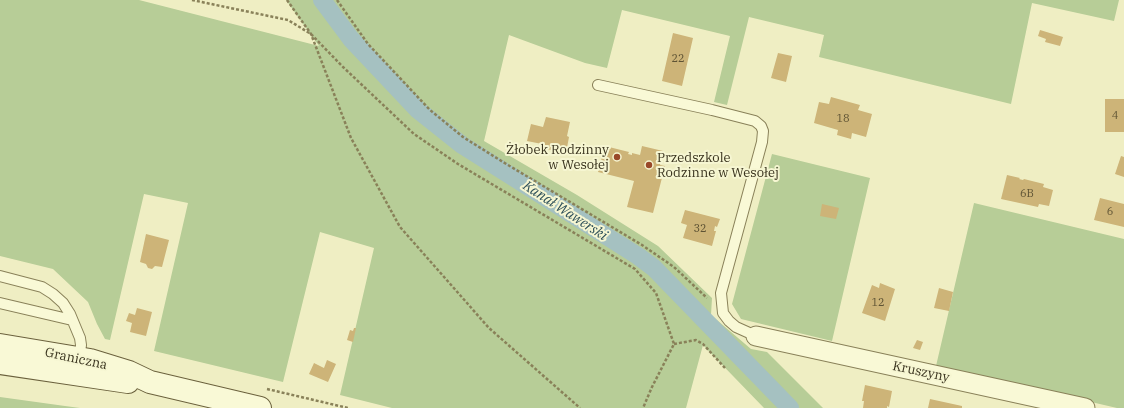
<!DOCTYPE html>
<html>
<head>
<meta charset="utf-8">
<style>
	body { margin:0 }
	canvas { display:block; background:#efeec3 }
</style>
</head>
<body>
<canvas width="1124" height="408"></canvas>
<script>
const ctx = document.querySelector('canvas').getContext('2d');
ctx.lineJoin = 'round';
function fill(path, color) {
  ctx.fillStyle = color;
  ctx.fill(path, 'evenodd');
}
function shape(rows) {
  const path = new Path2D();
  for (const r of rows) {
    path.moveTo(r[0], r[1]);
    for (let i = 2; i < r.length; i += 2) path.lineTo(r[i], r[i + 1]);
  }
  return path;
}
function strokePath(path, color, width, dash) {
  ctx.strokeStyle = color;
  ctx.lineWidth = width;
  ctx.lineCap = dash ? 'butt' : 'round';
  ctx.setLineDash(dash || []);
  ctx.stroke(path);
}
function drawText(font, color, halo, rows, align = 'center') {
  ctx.font = font + ' "IBM Plex Serif",serif';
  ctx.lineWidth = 4;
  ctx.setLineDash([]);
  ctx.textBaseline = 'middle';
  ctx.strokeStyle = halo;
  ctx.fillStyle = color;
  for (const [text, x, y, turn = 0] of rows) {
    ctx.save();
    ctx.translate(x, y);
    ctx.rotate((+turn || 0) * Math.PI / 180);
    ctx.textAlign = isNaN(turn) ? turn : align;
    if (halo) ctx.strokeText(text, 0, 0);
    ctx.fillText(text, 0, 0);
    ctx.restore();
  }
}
fill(shape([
	[0,0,139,0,319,46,286,0,1119,0,1114,21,1032,3,1011,104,819,57,824,35,749,17,727,105,714,102,730,36,622,10,607,68,585,63,509,35,484,141,577,195,658,246,712,298,711,315,751,349,767,352,823,408,764,408,703,345,686,408,392,408,340,395,374,248,320,232,283,382,154,351,188,203,144,194,110,340,105,339,97,324,88,302,53,269,0,256],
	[772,154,870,178,832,341,741,319,732,304],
	[974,203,1124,239,1124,408,1117,408,936,366],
	[0,397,65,406,80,408,0,408]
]), '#b7cd97');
strokePath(shape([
	[322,0,351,39,418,110,462,145,638,256,654,268,790,408]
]), '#a5c1c1', 18);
fill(shape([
	[1040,30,1063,37,1060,46,1045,42,1046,39,1038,36],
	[673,33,693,38,682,86,662,81],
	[778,53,792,56,786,82,771,78],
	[831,97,860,105,858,110,872,114,866,137,852,133,851,139,837,135,838,130,814,123,819,102,829,104],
	[1105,99,1124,99,1124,132,1105,132],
	[546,117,570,122,567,136,569,137,566,153,542,148,542,144,527,141,531,124,543,127],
	[605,146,629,152,628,154,632,155,632,153,640,155,642,146,663,151,660,165,665,166,653,213,627,207,634,181,598,172],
	[1121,156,1124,157,1124,177,1115,174],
	[1007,175,1020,178,1019,179,1023,180,1024,179,1044,184,1043,187,1053,190,1049,206,1039,204,1038,207,1001,199],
	[1100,198,1124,204,1124,227,1094,220],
	[822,204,839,208,836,219,820,216],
	[685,210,720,219,717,227,715,226,714,231,716,231,712,246,683,238,687,225,681,223],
	[146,234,169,240,162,267,155,266,152,269,148,268,146,264,140,262],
	[880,283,895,289,885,321,862,313,872,285,879,288],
	[939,288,953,292,949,311,934,308],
	[137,308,152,312,146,336,130,332,132,323,126,321,129,313,135,315],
	[354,328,356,328,353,342,347,340,350,330,353,331],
	[917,340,923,342,920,350,913,348],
	[327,360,336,364,328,382,309,374,314,363,324,368],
	[865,385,892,391,889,407,887,406,887,408,863,408,864,401,862,401],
	[930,399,962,406,962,408,928,408]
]), '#cdb478');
const lane = shape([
	[598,85,712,110,755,121,761,126,763,131,762,142,721,293,723,313,729,321,736,327,756,336],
	[0,276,42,287,53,294,63,303,70,314,80,338,81,345,79,361],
	[0,303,72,320]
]);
const street = shape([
	[756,336,1085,408]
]);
const secondary = shape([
	[0,345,90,360,129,372,150,382,260,408],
	[0,363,128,382]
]);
strokePath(lane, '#898159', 12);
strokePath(street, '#898159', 21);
strokePath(secondary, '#6b613d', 24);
strokePath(shape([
	[192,0,288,20,311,34,343,67,414,134,458,164,635,269,656,293,674,344,652,387,643,408],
	[287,0,311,34,351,138,400,227,489,328,580,408],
	[337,0,368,44,430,110,463,137,503,162,642,245,674,267,707,298],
	[674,344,696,340,703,344,725,368],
	[267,389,348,408]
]), '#898159', 2.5, [3, 2]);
strokePath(lane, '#f9f9d6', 10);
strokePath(street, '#f9f9d6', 19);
strokePath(secondary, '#f9f9d6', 22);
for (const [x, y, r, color] of [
	[617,157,4,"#994829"],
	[649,165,4,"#994829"]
]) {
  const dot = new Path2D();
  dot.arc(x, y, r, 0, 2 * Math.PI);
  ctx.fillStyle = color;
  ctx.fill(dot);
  strokePath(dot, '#f6f6d2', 1.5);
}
drawText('11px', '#5e5334', null, [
	["22",678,59],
	["4",1115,116],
	["18",843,119],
	["6B",1027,194],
	["6",1110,212],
	["32",700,229],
	["12",878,303]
]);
drawText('13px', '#39331e', '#f6f6d2', [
	["Żłobek Rodzinny",609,150],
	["w Wesołej",609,165],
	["Przedszkole",657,158,"left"],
	["Rodzinne w Wesołej",657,173,"left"]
], 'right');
drawText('13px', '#39331e', '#f6f6d2', [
	["Graniczna",76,359,12],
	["Kruszyny",921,372,12]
]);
drawText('italic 14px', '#2d4f59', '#f6f6d2', [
	["Kanał Wawerski",565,211,33]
]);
</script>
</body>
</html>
